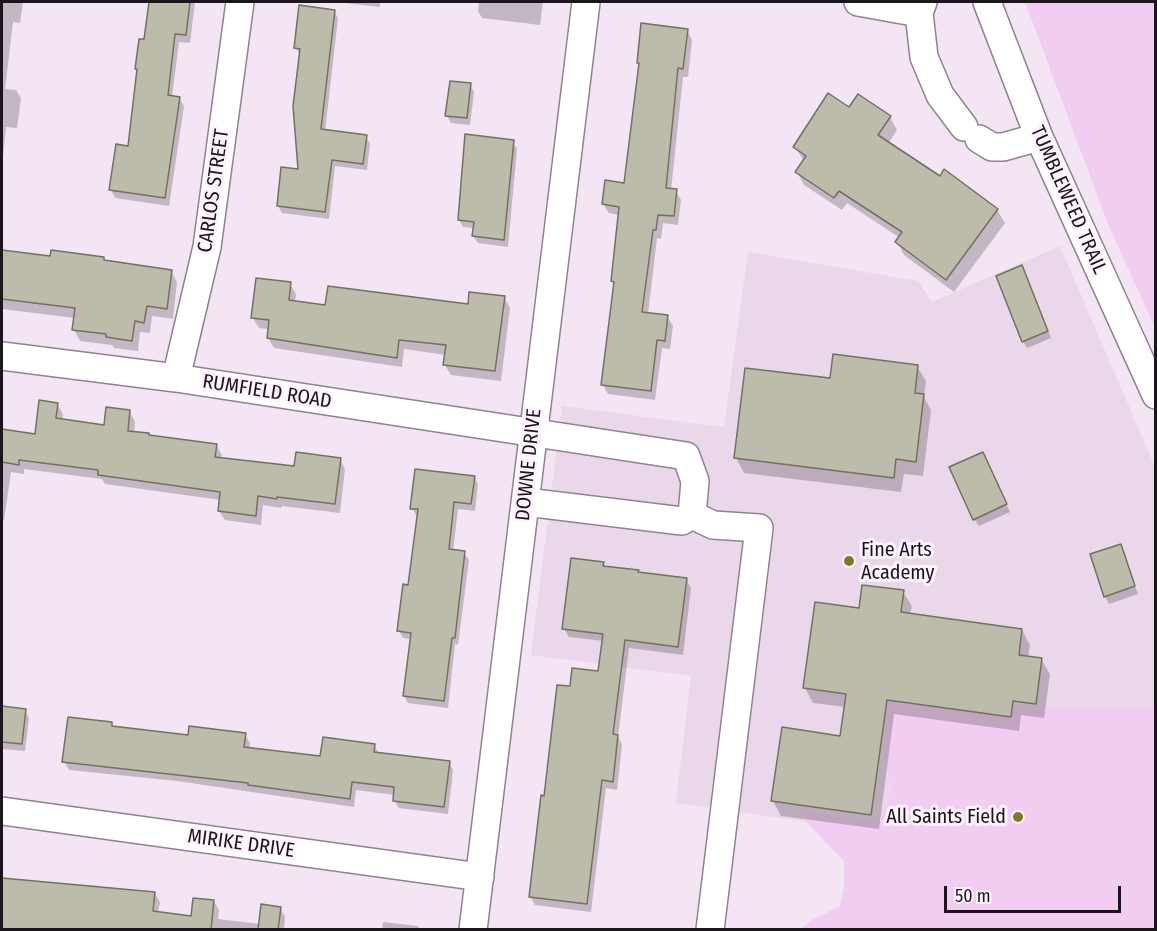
<!DOCTYPE html>
<html>
<head>
<meta charset="utf-8">
<style>
	body { margin:0 }
	#map { position:relative; width:1157px; height:931px; overflow:hidden; background:#f3e5f3; font-family:"Fira Sans Condensed",sans-serif }
	canvas { display:block }
	.frame { position:absolute; inset:0; border:3px solid #1b161b; pointer-events:none }
	.scale { position:absolute; left:944px; top:886px; width:177px; height:27px; box-sizing:border-box; border:3px solid #1b161b; border-top:0; padding-left:8px; font-size:18px; line-height:21px; white-space:nowrap; color:#1b161b; -webkit-text-stroke:4px #fff3ff; paint-order:stroke }
</style>
</head>
<body>
<div id="map">
<canvas width="1157" height="931"></canvas>
<div class="frame"></div>
<div class="scale">50 m</div>
</div>
<script>
const ctx = document.querySelector('canvas').getContext('2d');
ctx.lineJoin = 'round';
function fill(path, color) {
  ctx.fillStyle = color;
  ctx.fill(path, 'evenodd');
}
function shape(rows) {
  const path = new Path2D();
  for (const r of rows) {
    path.moveTo(r[0], r[1]);
    for (let i = 2; i < r.length; i += 2) path.lineTo(r[i], r[i + 1]);
  }
  return path;
}
function strokePath(path, color, width, dash) {
  ctx.strokeStyle = color;
  ctx.lineWidth = width;
  ctx.lineCap = dash ? 'butt' : 'round';
  ctx.setLineDash(dash || []);
  ctx.stroke(path);
}
function drawText(font, color, halo, rows, align = 'center') {
  ctx.font = font + ' "Fira Sans Condensed",sans-serif';
  ctx.lineWidth = 6;
  ctx.setLineDash([]);
  ctx.textBaseline = 'middle';
  ctx.strokeStyle = halo;
  ctx.fillStyle = color;
  for (const [text, x, y, turn = 0] of rows) {
    ctx.save();
    ctx.translate(x, y);
    ctx.rotate((+turn || 0) * Math.PI / 180);
    ctx.textAlign = isNaN(turn) ? turn : align;
    if (halo) ctx.strokeText(text, 0, 0);
    ctx.fillText(text, 0, 0);
    ctx.restore();
  }
}
fill(shape([
	[1060,246,1155,467,1155,726,898,835,676,803,691,676,531,655,562,406,724,427,748,252,918,281,932,302]
]), '#ebd7ea');
fill(shape([
	[1025,2,1155,2,1155,328,1108,224],
	[887,700,1011,717,1015,704,1036,706,1155,707,1155,929,799,930,814,919,840,906,844,886,844,861,806,822,804,811,878,822,886,807,891,790,885,758]
]), '#f1cef1');
fill(shape([
	[2,2,23,2,20,23,13,22,5,89,16,90,21,98,17,128,6,127,2,166],
	[150,2,195,2,190,43,179,42,172,97,179,98,184,106,169,206,115,198,111,190,129,148,139,72,137,68,145,41],
	[335,2,380,2,380,7],
	[479,2,543,2,540,25,482,18,478,11],
	[334,11,338,18,325,132,366,137,370,144,367,170,335,166,329,219,282,213,278,206,300,171,300,55,296,48],
	[687,30,692,40,688,77,683,77,671,190,676,191,681,200,678,225,663,223,661,239,657,238,648,314,667,316,673,326,670,349,662,348,655,400,608,394,603,385,615,286,612,281,620,215,609,213,603,204,626,184,640,66,638,63],
	[470,85,474,92,470,125,451,123,447,116],
	[850,110,890,117,897,130,888,144,940,178,997,210,1005,223,954,292,904,255,897,242,900,238,847,203,842,210,804,185,797,172,804,161,795,147],
	[513,142,517,149,508,247,478,243,473,236,474,228,463,227,459,220],
	[2,252,51,258,104,258,106,262,171,271,177,282,173,319,152,316,150,333,140,332,138,351,114,348,112,345,80,341,74,330,75,318,2,309],
	[1025,274,1051,338,1027,348,1023,341],
	[290,284,296,294,295,302,327,306,469,306,504,297,510,308,501,381,451,375,445,365,446,355,404,349,402,367,274,348,268,338,269,329,259,328,253,318],
	[917,366,926,381,924,397,931,410,923,476,904,474,901,492,744,473,736,458,832,380],
	[57,404,63,414,62,421,105,426,130,412,135,422,134,433,149,437,216,445,222,455,221,459,295,468,340,459,345,469,340,513,282,506,281,508,263,505,261,525,225,520,219,511,221,500,105,484,102,479,24,469,24,474,11,472,4,520,2,520,2,431,36,436],
	[987,461,1010,512,979,526,974,519],
	[474,477,478,484,475,511,458,509,453,551,464,553,469,560,458,645,455,644,448,708,408,703,404,696,411,639,403,638,399,631,410,587,418,516,416,515,412,508],
	[1120,546,1138,594,1109,604,1105,596],
	[603,564,605,567,686,579,691,588,683,655,629,648,618,737,622,745,617,790,606,788,591,912,535,905,530,896,545,797,571,688,600,673,604,641,569,637,564,629],
	[903,592,912,606,910,615,1022,630,1030,645,1028,658,1041,659,1050,674,1044,718,1021,715,1019,731,894,714,879,829,781,816,773,801,842,737,846,707,813,703,805,688,860,610],
	[2,708,25,710,29,718,25,751,2,749],
	[111,724,113,727,190,737,245,735,250,743,249,749,322,758,374,745,379,754,449,762,453,770,448,814,399,808,394,800,395,795,356,790,354,807,177,781,69,770,64,761],
	[2,879,155,894,160,902,158,913,192,917,214,902,219,910,218,919,260,924,280,908,285,917,284,930,2,930],
	[383,922,418,926,420,930,382,930]
]), '#0003');
const building = shape([
	[149,2,190,2,186,35,175,34,168,95,180,97,165,198,109,190,116,144,128,146,137,69,135,69,139,39,144,39,149,2],
	[299,5,335,10,321,129,367,135,363,164,332,160,325,212,277,206,281,167,298,169,293,106,300,49,294,48,299,5],
	[641,23,688,29,683,69,678,68,666,188,677,189,674,216,658,215,656,230,653,230,642,312,668,315,665,341,657,340,651,391,601,385,614,282,611,281,619,207,602,204,605,180,624,183,639,63,637,63,641,23],
	[450,81,471,83,467,118,445,116,450,81],
	[828,93,849,107,858,94,891,116,878,135,940,176,944,169,998,209,946,280,895,242,902,232,839,191,834,198,795,172,806,156,793,147,828,93],
	[465,134,514,140,504,240,472,236,474,222,458,220,465,134],
	[2,250,50,256,51,250,104,257,104,260,172,270,167,309,147,306,144,323,135,321,132,341,106,337,106,334,72,330,75,308,2,299,2,250],
	[1022,265,1048,331,1022,342,996,276,1022,265],
	[256,278,291,282,289,300,325,305,328,286,468,304,469,292,505,296,495,371,443,365,446,345,399,340,397,358,267,338,269,320,251,318,256,278],
	[833,354,918,365,915,393,924,394,916,462,896,459,894,478,734,458,745,368,830,378,833,354],
	[39,400,58,403,56,418,104,425,106,407,130,410,128,431,149,433,149,435,217,444,215,457,294,466,296,452,341,458,335,504,277,497,277,499,258,496,256,516,218,511,220,492,98,475,98,470,19,460,19,465,2,462,2,429,35,434,39,400],
	[983,452,1007,504,973,520,949,467,983,452],
	[415,469,475,476,471,504,454,502,449,549,465,551,455,638,452,638,444,701,403,696,411,633,397,631,403,584,408,585,418,509,410,509,415,469],
	[1121,544,1135,586,1104,597,1090,554,1121,544],
	[571,558,604,562,603,566,639,570,638,572,687,578,678,647,625,640,613,734,618,735,613,782,602,780,587,904,529,897,541,795,544,796,557,685,570,686,572,668,598,671,603,634,562,629,571,558],
	[862,585,904,590,901,612,1022,629,1019,655,1042,658,1036,704,1013,701,1011,717,887,700,871,815,771,801,782,727,840,736,846,694,803,688,815,602,859,608,862,585],
	[2,706,26,709,22,744,2,742,2,706],
	[68,717,112,722,112,726,188,735,189,726,246,733,244,747,320,756,323,737,375,744,374,752,450,761,444,807,393,801,394,787,352,782,350,799,248,785,248,783,62,762,68,717],
	[2,878,155,892,153,911,191,916,193,898,214,900,211,930,2,930,2,878],
	[261,904,281,907,278,930,258,930,261,904]
]);
fill(building, '#bdbba9');
strokePath(building, '#727060', 1.5);
const minor = shape([
	[858,2,919,13],
	[923,2,919,13,924,57,940,95,964,127],
	[987,2,1039,137,1156,395],
	[979,139,992,147,1003,147,1039,137],
	[2,356,176,378,686,456,695,481,692,515,682,521,526,502],
	[176,378,207,247,240,2],
	[692,515,713,525,759,528,710,930],
	[2,811,480,877],
	[473,930,586,2]
]);
strokePath(minor, '#908390', 30);
strokePath(minor, '#fff', 27);
for (const [x, y, r, color] of [
	[849,561,6,"#82781d"],
	[1018,817,6,"#82781d"]
]) {
  const dot = new Path2D();
  dot.arc(x, y, r, 0, 2 * Math.PI);
  ctx.fillStyle = color;
  ctx.fill(dot);
  strokePath(dot, '#fff3ff', 2);
}
drawText('20px', '#1b161b', '#fff3ff', [
	["CARLOS STREET",214,191,-82],
	["TUMBLEWEED TRAIL",1068,200,66],
	["RUMFIELD ROAD",267,392,9],
	["DOWNE DRIVE",529,465,-84],
	["MIRIKE DRIVE",241,844,8]
]);
drawText('20px', '#1b161b', '#fff3ff', [
	["Fine Arts",861,550],
	["Academy",861,573],
	["All Saints Field",1006,817,"right"]
], 'left');
</script>
</body>
</html>
